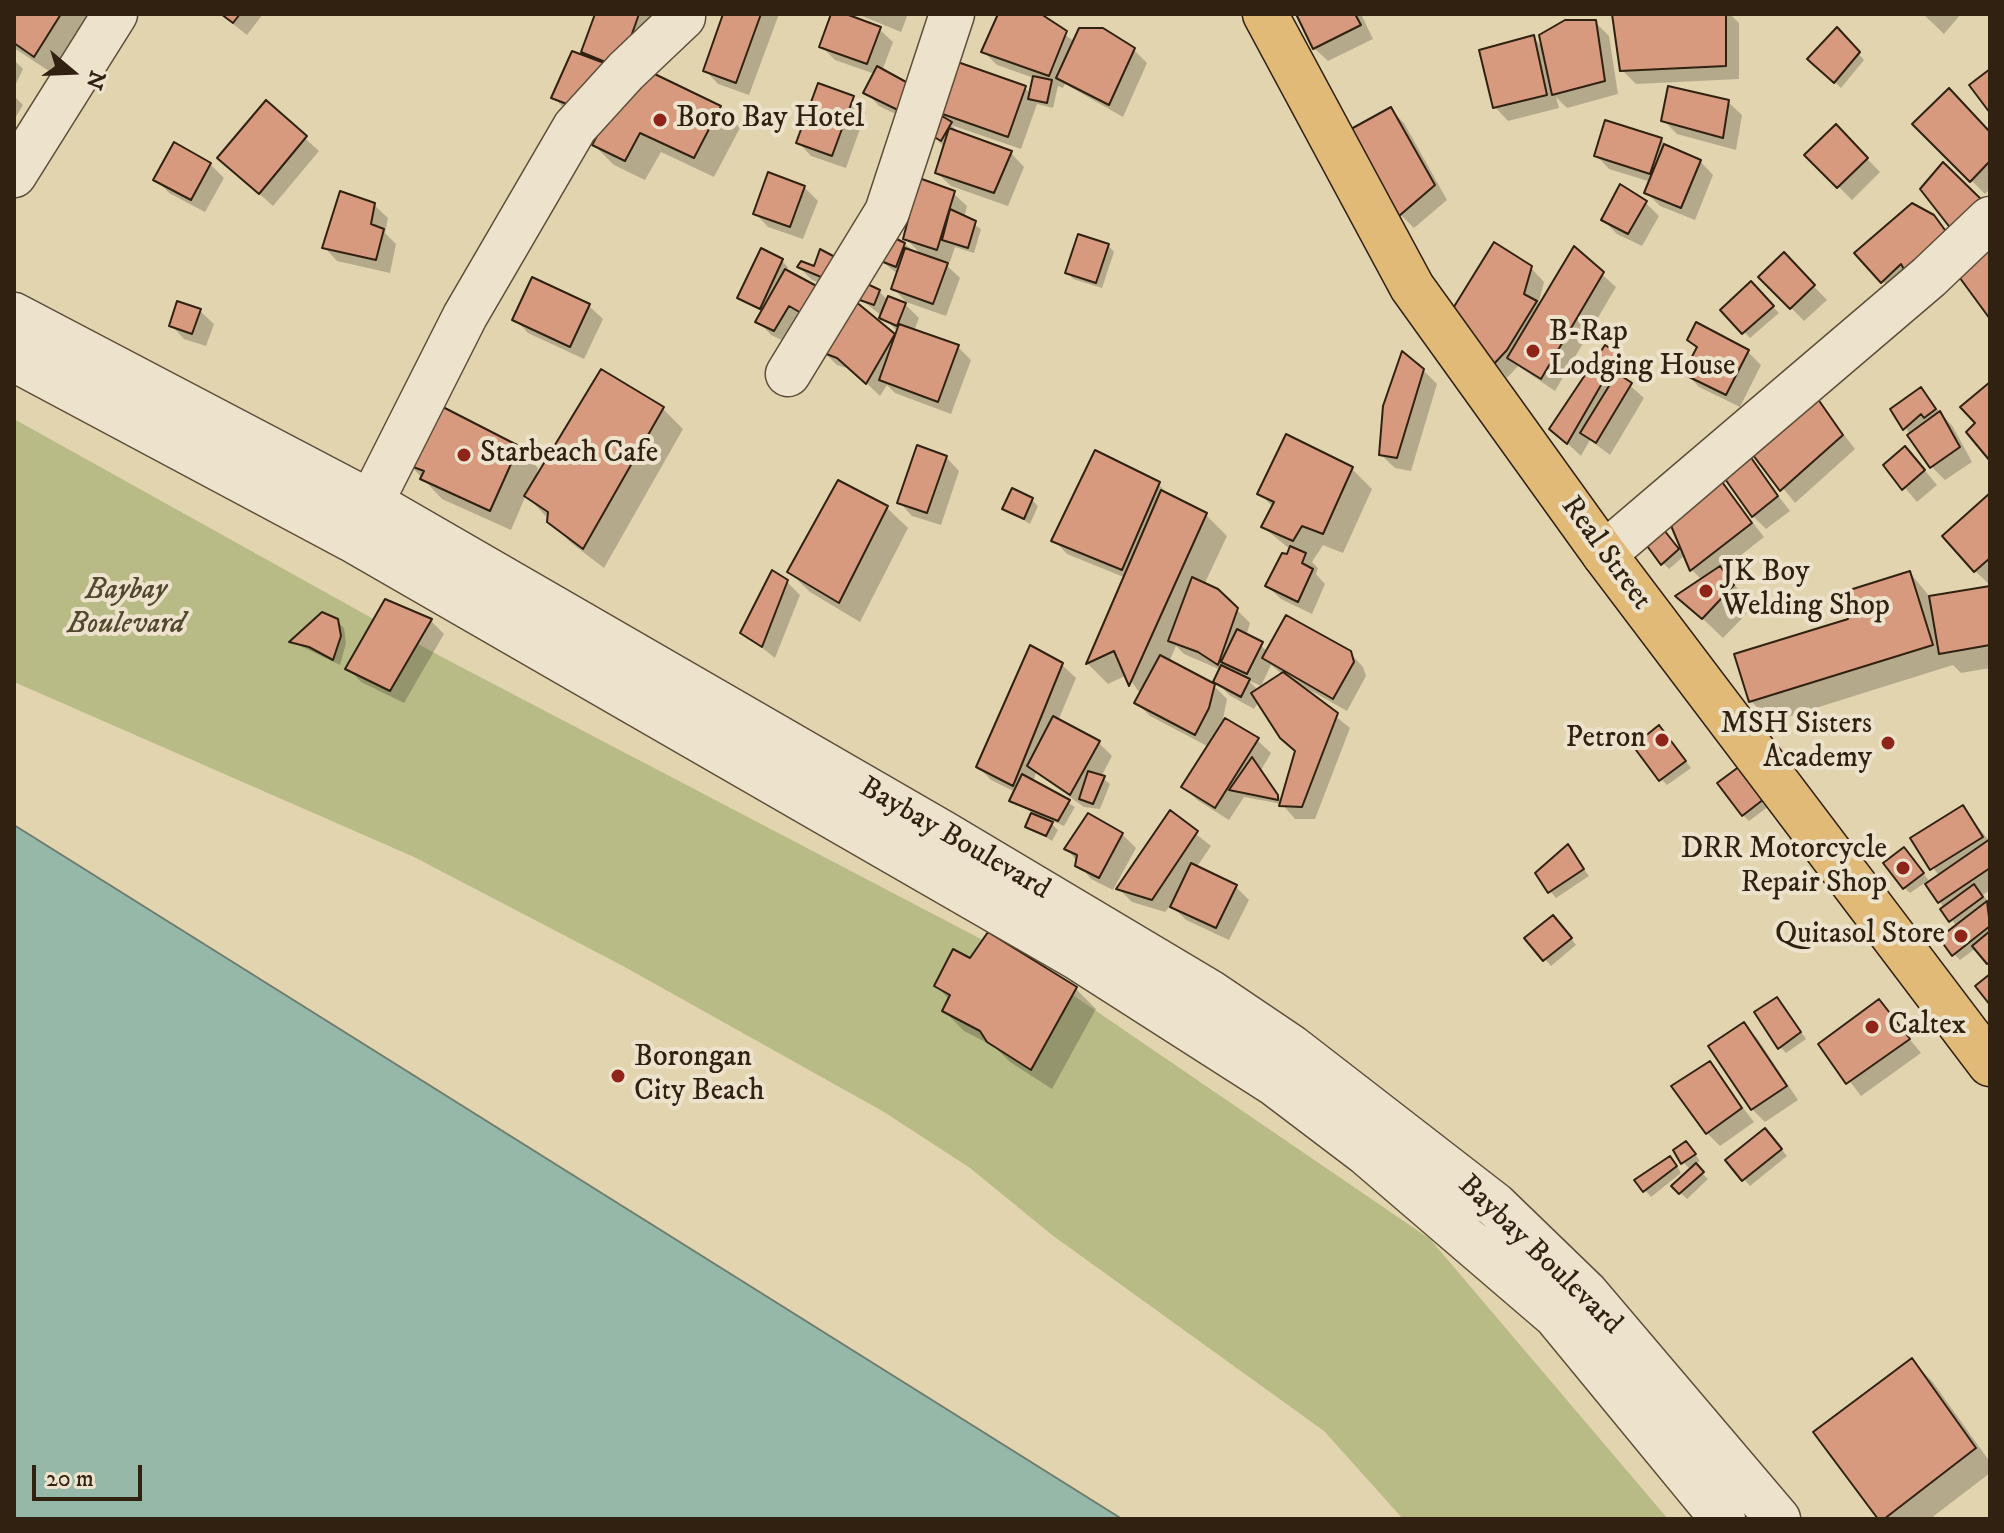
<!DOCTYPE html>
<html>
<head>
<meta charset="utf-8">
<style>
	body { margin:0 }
	#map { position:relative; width:2004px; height:1533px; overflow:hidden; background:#e3d4b0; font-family:"IM FELL DW Pica",serif }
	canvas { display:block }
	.frame { position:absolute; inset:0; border:16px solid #302111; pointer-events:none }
	.north { position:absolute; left:32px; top:32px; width:80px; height:80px; -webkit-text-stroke:6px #ede3cc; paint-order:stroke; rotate:109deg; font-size:22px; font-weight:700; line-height:32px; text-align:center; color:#302111 }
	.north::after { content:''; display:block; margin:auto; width:28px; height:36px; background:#302111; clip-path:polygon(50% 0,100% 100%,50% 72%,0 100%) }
	.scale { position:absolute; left:32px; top:1465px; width:110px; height:36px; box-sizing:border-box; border:4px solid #302111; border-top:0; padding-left:10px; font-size:24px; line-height:28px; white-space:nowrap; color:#302111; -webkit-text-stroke:6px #ede3cc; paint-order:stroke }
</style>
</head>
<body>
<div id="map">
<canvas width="2004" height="1533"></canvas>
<div class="frame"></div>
<div class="north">N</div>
<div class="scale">20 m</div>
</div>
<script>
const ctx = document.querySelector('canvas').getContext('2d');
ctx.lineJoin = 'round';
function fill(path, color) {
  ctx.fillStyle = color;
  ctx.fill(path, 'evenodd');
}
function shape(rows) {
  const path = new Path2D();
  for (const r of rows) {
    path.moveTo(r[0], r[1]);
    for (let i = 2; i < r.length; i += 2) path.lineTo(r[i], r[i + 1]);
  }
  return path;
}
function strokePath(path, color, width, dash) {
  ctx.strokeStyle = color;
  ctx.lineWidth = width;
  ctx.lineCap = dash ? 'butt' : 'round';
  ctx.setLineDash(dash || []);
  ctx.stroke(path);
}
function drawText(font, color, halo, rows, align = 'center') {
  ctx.font = font + ' "IM FELL DW Pica",serif';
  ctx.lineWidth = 8;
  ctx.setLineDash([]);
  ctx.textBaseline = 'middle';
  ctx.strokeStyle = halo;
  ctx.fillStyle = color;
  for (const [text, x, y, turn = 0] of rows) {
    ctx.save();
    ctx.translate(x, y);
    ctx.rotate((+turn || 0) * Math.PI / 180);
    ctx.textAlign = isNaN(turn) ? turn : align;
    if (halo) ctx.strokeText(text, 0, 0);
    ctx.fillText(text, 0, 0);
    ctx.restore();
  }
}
fill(shape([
	[14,419,440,656,1023,961,1430,1239,1668,1519,1403,1519,1324,1431,1052,1235,970,1168,884,1112,623,966,414,857,14,682]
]), '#b9bb87');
const water = shape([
	[14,825,1122,1519,14,1519,14,825]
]);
fill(water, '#95b8a9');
strokePath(water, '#6d7c6c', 2);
fill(shape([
	[14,14,94,14,55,75,14,48],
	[220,14,263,14,247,35],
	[597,14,657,14,637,68,720,108,740,128,714,177,661,152,645,180,614,165,594,145,631,79,567,111,554,98,594,62,584,51],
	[726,14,779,14,749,95,718,84,705,70],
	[834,14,879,29,893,42,882,71,920,126,879,106,866,92,875,74,835,60,821,46],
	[857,14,908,14,901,32],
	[1000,14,1037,14,1075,42,1134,50,1147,63,1123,117,1065,84,1063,88,1058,86,1053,108,1037,104,1021,149,951,125,961,134,1011,153,1024,167,1008,206,951,186,937,173,945,148,932,134,944,118,937,111,1024,87,1031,94,1034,78,997,65,984,52],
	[1298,14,1361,14,1373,39,1328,61,1314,48],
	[1643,14,1730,14,1739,23,1739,79,1636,84,1622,70],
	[1923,14,1961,14,1944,34],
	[1595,22,1609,36,1618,94,1567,108,1556,97,1559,108,1508,121,1495,107,1533,37,1543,48],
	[1837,30,1864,60,1841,88,1809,59],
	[14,60,23,69,14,88],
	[14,96,23,105,14,120],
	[853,98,866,112,846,168,811,156,798,142],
	[1728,102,1742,115,1736,150,1677,134,1663,120],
	[266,103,319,151,273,206,219,158],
	[1391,110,1404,123,1447,200,1414,228,1400,214],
	[1915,124,1990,134,1990,189,1985,194],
	[1836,127,1880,172,1852,200,1807,155],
	[1661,140,1670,148,1700,161,1713,175,1695,220,1660,206,1646,192,1651,182,1609,169,1596,155],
	[210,164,224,178,205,212,169,193,156,179],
	[804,187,818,201,803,239,768,227,755,213],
	[953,193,967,206,964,218,981,229,974,253,955,247,950,262,941,260,960,278,946,316,906,302,893,288,898,274,876,257,904,244,924,257,905,238],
	[1646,203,1659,216,1642,246,1617,234,1603,220],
	[374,205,388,218,385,233,396,244,390,273,337,261,324,247],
	[1933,216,1947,231,1896,295,1883,281],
	[1108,245,1114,252,1102,288,1073,279,1067,272],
	[1574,249,1616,287,1555,391,1518,366,1507,378,1455,310,1531,268,1544,282,1537,309],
	[782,261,788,267,786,271,821,291,788,343,771,335,758,321,763,312,739,298],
	[802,263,852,296,812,280,799,267],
	[1797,269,1827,300,1804,321,1761,277],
	[1751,284,1779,313,1750,338,1723,310],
	[879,291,888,301,905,304,919,318,914,331,958,347,971,360,951,414,895,393,887,385,880,396,853,370,837,365,824,352,856,304,900,340,898,332,882,316,859,298],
	[179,303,200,311,214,324,206,346,184,339,171,325],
	[589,306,603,319,584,359,528,333,515,319],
	[1748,352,1761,365,1740,407,1699,387,1686,373],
	[1618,356,1631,369,1625,381,1644,398,1610,455,1590,440,1581,456,1552,429],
	[1423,370,1437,384,1411,471,1395,468,1381,455],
	[1921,390,1953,427,1972,462,1945,480,1932,467,1893,409],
	[1813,395,1855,449,1795,503,1750,447],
	[663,409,683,429,604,568,570,542,526,495,511,530,442,499,410,465,518,447,538,468,535,482],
	[1744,452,1790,511,1766,529,1750,513],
	[946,457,959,471,941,525,912,516,899,502],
	[1918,462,1937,485,1917,502,1886,465],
	[1352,469,1372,489,1343,553,1323,545,1312,562,1318,568,1316,574,1325,584,1312,614,1281,599,1267,586,1291,550,1263,527,1273,507,1260,494],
	[1717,477,1764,537,1722,570,1753,607,1723,638,1679,596,1702,580,1692,570,1670,516],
	[839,483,887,508,908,528,860,622,810,592,789,572],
	[1158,484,1173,499,1206,515,1227,536,1204,585,1217,590,1250,623,1246,636,1268,651,1349,652,1363,667,1366,676,1347,711,1299,684,1298,686,1350,728,1315,819,1295,819,1282,804,1244,797,1229,820,1197,800,1184,787,1209,747,1150,716,1137,703,1141,695,1127,675,1108,684,1088,664,1126,578,1067,554,1054,540],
	[1176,646,1184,654,1221,670,1216,681,1229,695,1254,709,1259,701,1297,752,1282,801,1261,770,1271,753,1257,740,1223,719,1227,699,1214,686,1169,662],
	[1271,665,1283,675,1258,690,1248,680,1261,686],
	[1990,496,1990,583,1989,584,1975,571],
	[1032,500,1038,506,1030,524,1005,509],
	[1666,534,1684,556,1669,569,1663,563],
	[1910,573,1931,598,1990,588,1990,668,1961,673,1953,665,1771,722,1751,701],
	[787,582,800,595,775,658,742,632],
	[337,621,344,628,346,643,340,665,292,642],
	[431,621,444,634,404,703,361,682,348,668],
	[1062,665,1076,678,1058,721,1099,743,1112,756,1101,777,1110,784,1100,809,1084,807,1036,773,1033,782,1075,807,1064,826,1046,818,1058,830,1052,841,1028,827,1033,813,1011,800,1015,792,991,780,978,767],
	[1665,734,1691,768,1667,785,1661,779],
	[1739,769,1769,806,1749,821,1743,815],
	[1963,808,1990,842,1990,890,1983,895,1990,903,1990,964,1976,948,1960,960,1954,954,1957,927,1926,882,1910,893,1904,887,1910,856,1930,882,1939,876,1913,839],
	[1170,813,1211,846,1196,868,1235,886,1249,900,1229,940,1186,920,1171,905,1165,912,1132,902,1119,889],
	[1122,834,1136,848,1113,890,1091,879,1067,849],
	[1568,847,1589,876,1556,898,1550,891],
	[1559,923,1576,945,1551,966,1527,938],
	[970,960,1076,989,1096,1009,1052,1089,1010,1062,995,1047,964,1031,944,1011,950,1000,936,986],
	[1879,1002,1921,1053,1861,1096,1821,1044],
	[1783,1005,1806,1039,1786,1053,1780,1047],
	[1743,1025,1757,1038,1798,1100,1765,1122,1752,1109],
	[1709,1064,1754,1122,1720,1146,1707,1133],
	[1771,1136,1787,1156,1750,1186,1728,1160],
	[1692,1150,1700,1161,1694,1165,1708,1179,1687,1199,1674,1186,1691,1170,1683,1162],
	[1676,1164,1681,1173,1651,1197,1637,1181],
	[1912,1361,1932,1381,1990,1462,1990,1473,1930,1519,1880,1519]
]), '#0003');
const building = shape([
	[14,14,61,14,34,57,14,43,14,14],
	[221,14,240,14,233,23,221,14],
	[595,14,639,14,620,68,581,52,595,14],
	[723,14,761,14,736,83,703,71,723,14],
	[831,14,846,14,881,27,867,64,819,47,831,14],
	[998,14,1041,14,1067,31,1049,76,981,52,998,14],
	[1296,14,1355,14,1361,25,1313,49,1296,14],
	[1612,14,1726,14,1726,66,1620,71,1612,14],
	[1565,20,1596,20,1605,81,1552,95,1539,35,1565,20],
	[1837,27,1860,52,1834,83,1807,59,1837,27],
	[1079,28,1103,28,1135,48,1109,105,1056,78,1079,28],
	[1534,35,1547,95,1493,108,1479,50,1534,35],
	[572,51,615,67,572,106,551,98,572,51],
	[952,60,1026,86,1008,137,934,111,952,60],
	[636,65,721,106,694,158,640,133,625,161,592,145,636,65],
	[877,66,917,88,906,114,863,93,877,66],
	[1990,69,1990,113,1969,85,1990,69],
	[1033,76,1052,80,1047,103,1028,99,1033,76],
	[818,83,854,96,832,156,796,143,818,83],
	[1668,86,1729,100,1723,138,1661,121,1668,86],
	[1949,88,1990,132,1990,161,1970,182,1912,124,1949,88],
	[266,100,307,136,259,194,217,158,266,100],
	[1391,107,1435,185,1399,216,1351,129,1391,107],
	[942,116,952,122,941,141,929,134,942,116],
	[1605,120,1662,138,1650,174,1594,156,1605,120],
	[1836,124,1868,158,1837,188,1804,155,1836,124],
	[949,128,1012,151,994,193,935,173,949,128],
	[174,142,211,163,191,200,153,180,174,142],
	[1664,144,1701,160,1681,208,1644,193,1664,144],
	[1943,162,1987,205,1955,234,1920,189,1943,162],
	[768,172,805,186,790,227,753,214,768,172],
	[919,178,955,191,937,250,903,239,919,178],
	[1620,184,1647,201,1628,234,1601,220,1620,184],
	[340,191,375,203,371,224,384,229,376,260,322,248,340,191],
	[1912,203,1934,215,1953,241,1909,278,1901,264,1881,283,1854,253,1912,203],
	[950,209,976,221,968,248,942,240,950,209],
	[882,232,905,243,896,267,873,258,882,232],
	[1078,234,1109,244,1096,283,1065,273,1078,234],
	[1494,242,1532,266,1524,294,1537,301,1507,350,1492,366,1452,310,1494,242],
	[1990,242,1990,319,1957,274,1990,242],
	[1574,246,1604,272,1541,379,1507,358,1574,246],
	[761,248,783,259,760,309,737,298,761,248],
	[905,248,948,263,933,304,891,289,905,248],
	[820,249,848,264,838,284,797,267,801,261,814,266,820,249],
	[1784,252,1815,285,1790,309,1758,277,1784,252],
	[785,269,822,289,808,317,789,306,774,331,755,322,785,269],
	[532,277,590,304,570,347,512,320,532,277],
	[1751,281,1774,306,1742,334,1720,310,1751,281],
	[863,282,880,290,874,305,857,299,863,282],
	[888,296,906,303,897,326,879,318,888,296],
	[177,301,201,309,192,334,169,326,177,301],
	[855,301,895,334,866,384,837,358,821,352,855,301],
	[1696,322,1749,350,1726,395,1683,374,1697,347,1687,340,1696,322],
	[899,324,959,345,938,402,879,380,899,324],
	[1605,345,1619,354,1567,444,1549,429,1605,345],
	[1402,351,1424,369,1397,458,1379,455,1383,406,1402,351],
	[601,369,664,407,583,549,547,522,548,512,524,496,601,369],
	[1617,373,1632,383,1596,443,1580,433,1617,373],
	[1990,382,1990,461,1966,432,1975,423,1960,407,1990,382],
	[1921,387,1936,409,1924,418,1921,414,1903,430,1890,409,1921,387],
	[1813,392,1843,435,1780,491,1747,447,1813,392],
	[439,405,519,446,490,511,420,479,424,471,408,465,439,405],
	[1940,411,1960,447,1930,468,1907,435,1940,411],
	[1286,434,1353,467,1323,534,1302,526,1293,541,1261,527,1274,502,1257,494,1286,434],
	[917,445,947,456,927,513,897,503,917,445],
	[1905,446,1925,470,1902,490,1883,465,1905,446],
	[1745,449,1778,496,1752,517,1718,469,1745,449],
	[1095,450,1160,482,1122,570,1051,541,1095,450],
	[1717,475,1752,523,1690,571,1667,516,1717,475],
	[838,480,888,506,839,603,787,572,838,480],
	[1012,488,1033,498,1024,519,1002,509,1012,488],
	[1161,490,1207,513,1129,686,1114,651,1086,664,1161,490],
	[1990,493,1990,558,1974,572,1942,536,1990,493],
	[1660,525,1679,549,1661,565,1642,539,1660,525],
	[1290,546,1306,553,1302,563,1313,569,1298,602,1265,586,1282,553,1287,554,1290,546],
	[1720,566,1734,585,1702,619,1675,596,1720,566],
	[772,570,788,580,762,647,740,633,772,570],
	[1910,571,1933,645,1749,702,1734,654,1848,619,1840,593,1910,571],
	[1192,577,1218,589,1238,608,1218,665,1198,652,1168,641,1192,577],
	[1990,586,1990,645,1939,654,1929,596,1990,586],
	[385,599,432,619,390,691,345,669,385,599],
	[322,612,338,619,341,636,333,660,309,647,289,642,322,612],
	[1286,615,1351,651,1354,662,1333,699,1262,658,1286,615],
	[1237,629,1263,642,1247,674,1221,662,1237,629],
	[1030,645,1063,663,1013,786,976,767,1030,645],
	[1160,655,1215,684,1209,708,1195,735,1134,703,1160,655],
	[1221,665,1250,679,1241,697,1213,682,1221,665],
	[1283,672,1338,713,1302,807,1279,806,1295,751,1280,738,1251,693,1283,672],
	[1053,716,1100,741,1070,795,1027,766,1053,716],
	[1225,718,1259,738,1215,808,1181,787,1225,718],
	[1659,725,1686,761,1659,781,1633,746,1659,725],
	[1252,757,1278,795,1278,800,1229,790,1252,757],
	[1740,766,1764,799,1742,816,1717,783,1740,766],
	[1088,771,1105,776,1093,804,1079,799,1088,771],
	[1022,774,1070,800,1058,821,1009,801,1022,774],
	[1963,805,1983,837,1930,870,1910,838,1963,805],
	[1170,810,1198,831,1152,900,1116,889,1170,810],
	[1031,813,1053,822,1046,836,1025,827,1031,813],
	[1088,813,1123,833,1099,878,1075,866,1077,855,1064,849,1088,813],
	[1990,839,1990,868,1938,903,1925,884,1990,839],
	[1568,844,1584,869,1548,893,1535,873,1568,844],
	[1904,847,1924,873,1903,889,1883,863,1904,847],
	[1191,863,1237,885,1216,928,1170,907,1191,863],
	[1974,884,1983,897,1949,922,1940,909,1974,884],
	[1987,901,1990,926,1952,956,1939,938,1987,901],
	[1553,915,1572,938,1543,961,1524,938,1553,915],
	[1990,931,1990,962,1987,964,1972,946,1990,931],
	[988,932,1077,987,1031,1070,987,1042,980,1031,942,1011,950,995,934,986,953,949,970,958,988,932],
	[1990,974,1990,1005,1975,986,1990,974],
	[1777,997,1801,1032,1778,1049,1754,1012,1777,997],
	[1879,999,1910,1039,1846,1084,1818,1044,1879,999],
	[1744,1022,1787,1086,1751,1110,1708,1046,1744,1022],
	[1710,1061,1742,1108,1706,1134,1671,1086,1710,1061],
	[1765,1128,1782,1149,1742,1181,1725,1160,1765,1128],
	[1686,1141,1696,1154,1681,1164,1673,1150,1686,1141],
	[1670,1156,1677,1166,1643,1192,1634,1180,1670,1156],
	[1696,1163,1704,1172,1679,1194,1671,1186,1696,1163],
	[1912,1358,1976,1448,1884,1519,1878,1519,1813,1432,1912,1358]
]);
fill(building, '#d89a7e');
strokePath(building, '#302111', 2);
const minor = shape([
	[14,175,115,14],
	[14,315,372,503,943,833,1211,993,1291,1047,1495,1205,1586,1293,1778,1519],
	[14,359,351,539,1078,958,1275,1084,1366,1153,1556,1316,1723,1519],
	[788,374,887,212,952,14],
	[357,530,465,316,575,127,626,71,683,17],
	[1604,554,1929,277,1990,219]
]);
const major = shape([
	[1265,14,1412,287,1604,554,1990,1064]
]);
strokePath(minor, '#5d4e39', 47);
strokePath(major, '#302111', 47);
strokePath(minor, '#ede3cc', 44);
strokePath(major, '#e2ba78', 44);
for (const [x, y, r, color] of [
	[660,120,8,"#8f2418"],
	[1533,351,8,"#8f2418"],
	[464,455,8,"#8f2418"],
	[1706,591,8,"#8f2418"],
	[1662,740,8,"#8f2418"],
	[1888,743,8,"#8f2418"],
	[1903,868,8,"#8f2418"],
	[1961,936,8,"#8f2418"],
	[1872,1027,8,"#8f2418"],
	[618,1076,8,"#8f2418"]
]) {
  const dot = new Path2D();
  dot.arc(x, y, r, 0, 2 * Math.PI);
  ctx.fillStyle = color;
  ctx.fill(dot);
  strokePath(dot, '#ede3cc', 3);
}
drawText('30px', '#302111', '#ede3cc', [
	["Boro Bay Hotel",676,120],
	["B-Rap",1549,334],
	["Lodging House",1549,368],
	["Starbeach Cafe",480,455],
	["JK Boy",1722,574],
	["Welding Shop",1722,608],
	["MSH Sisters",1872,726,"right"],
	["Academy",1872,760,"right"],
	["Petron",1646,740,"right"],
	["DRR Motorcycle",1887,851,"right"],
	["Repair Shop",1887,885,"right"],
	["Quitasol Store",1945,936,"right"],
	["Caltex",1888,1027],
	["Borongan",634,1059],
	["City Beach",634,1093]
], 'left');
drawText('30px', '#302111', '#ede3cc', [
	["Real Street",1605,554,54],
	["Baybay Boulevard",954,840,30],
	["Baybay Boulevard",1539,1256,44]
]);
drawText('italic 30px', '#52482e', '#ede3cc', [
	["Baybay",126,592],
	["Boulevard",126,626]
]);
</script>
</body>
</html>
